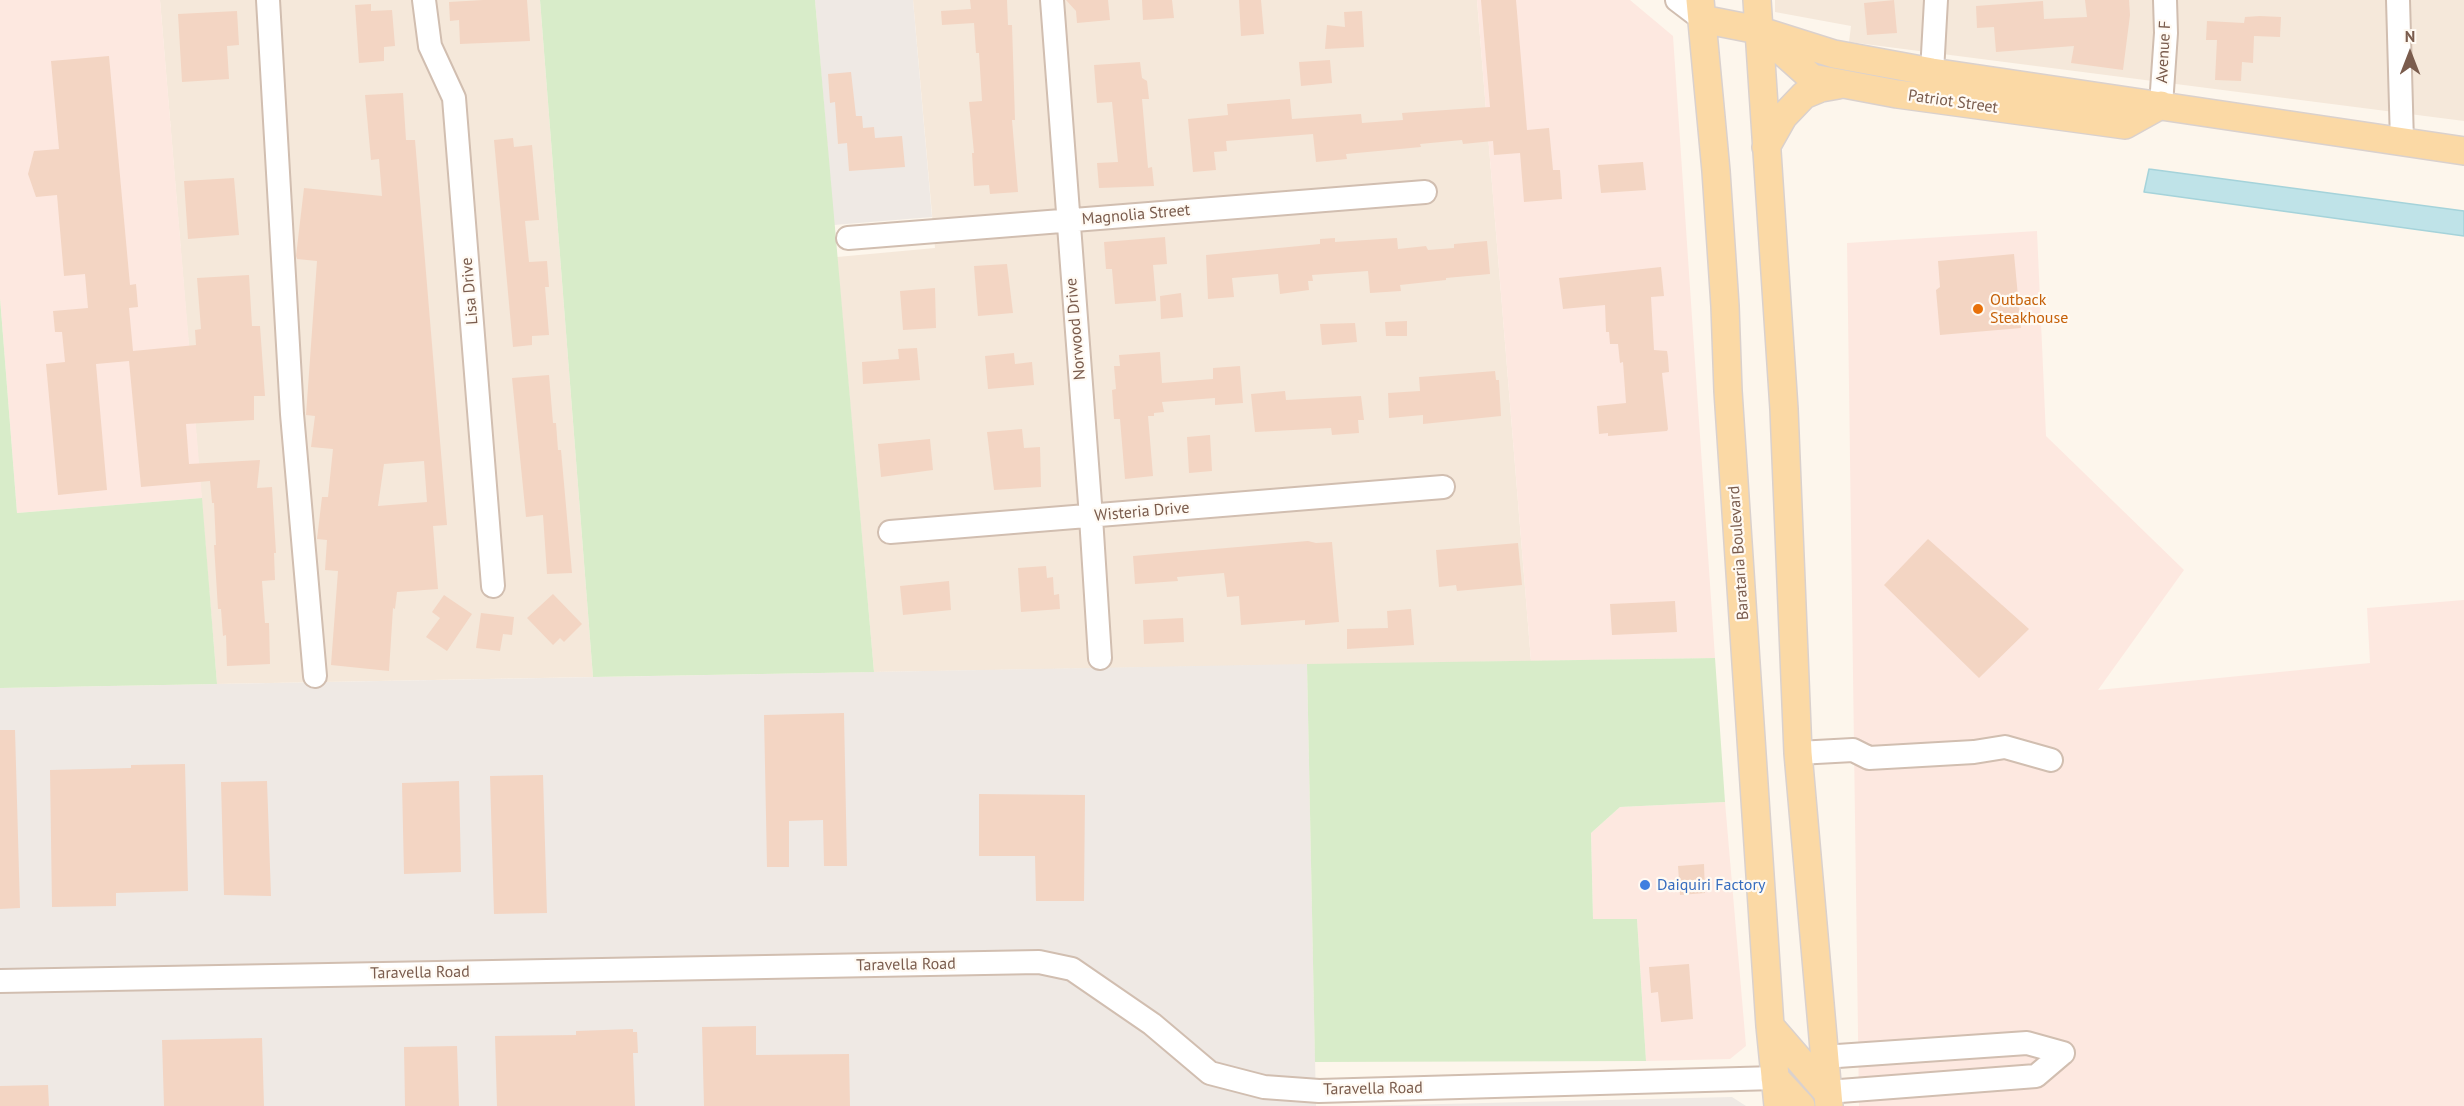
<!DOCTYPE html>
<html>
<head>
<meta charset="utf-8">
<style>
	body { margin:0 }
	#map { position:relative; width:2464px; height:1106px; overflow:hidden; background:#fdf6ec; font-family:"PT Sans",sans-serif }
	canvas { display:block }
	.north { position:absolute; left:2380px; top:24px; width:60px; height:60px; -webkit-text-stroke:4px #fffaf3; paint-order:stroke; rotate:0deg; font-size:16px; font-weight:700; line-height:24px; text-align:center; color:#7a5c4d }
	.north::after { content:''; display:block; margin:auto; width:21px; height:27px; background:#7a5c4d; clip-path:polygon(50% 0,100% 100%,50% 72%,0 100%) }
</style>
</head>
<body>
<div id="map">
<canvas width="2464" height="1106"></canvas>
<div class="north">N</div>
</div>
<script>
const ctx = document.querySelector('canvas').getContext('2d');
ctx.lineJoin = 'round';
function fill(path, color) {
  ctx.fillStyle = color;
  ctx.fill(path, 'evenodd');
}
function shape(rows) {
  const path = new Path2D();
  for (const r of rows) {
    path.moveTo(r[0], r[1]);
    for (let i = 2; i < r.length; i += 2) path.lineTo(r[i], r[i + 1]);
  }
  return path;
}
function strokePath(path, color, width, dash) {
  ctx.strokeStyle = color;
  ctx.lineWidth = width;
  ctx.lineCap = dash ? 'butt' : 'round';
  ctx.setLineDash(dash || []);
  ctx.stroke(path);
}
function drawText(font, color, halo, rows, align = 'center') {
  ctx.font = font + ' "PT Sans",sans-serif';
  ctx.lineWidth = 4.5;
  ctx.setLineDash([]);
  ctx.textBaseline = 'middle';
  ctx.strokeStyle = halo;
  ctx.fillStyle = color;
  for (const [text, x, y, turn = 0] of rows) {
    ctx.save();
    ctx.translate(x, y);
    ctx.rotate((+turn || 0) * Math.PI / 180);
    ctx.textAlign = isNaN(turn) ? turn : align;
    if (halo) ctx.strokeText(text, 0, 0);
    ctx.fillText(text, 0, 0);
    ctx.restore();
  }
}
fill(shape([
	[160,0,540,0,593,677,217,684],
	[913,0,1477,0,1531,661,874,672,837,257,935,248],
	[1775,0,2464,0,2464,121,1849,42,1851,26,1775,12]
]), '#f5e8da');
fill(shape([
	[0,0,160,0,202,498,17,513,0,298],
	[1477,0,1630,0,1673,36,1715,658,1531,661],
	[2037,231,2046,436,2184,570,2098,690,2370,663,2367,608,2464,600,2464,1106,1859,1106,1847,243],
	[1725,802,1746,1046,1730,1059,1646,1061,1637,919,1593,919,1591,833,1620,807]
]), '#fde8e0');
fill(shape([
	[815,0,913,0,932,217,834,225],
	[1307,664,1316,1106,0,1106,0,688],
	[1732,1097,1746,1106,1360,1106]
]), '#efe9e4');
fill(shape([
	[540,0,815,0,874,672,593,677],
	[0,298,17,513,202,498,217,684,0,688],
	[1715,658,1725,802,1620,807,1591,833,1593,919,1637,919,1646,1061,1315,1062,1307,664]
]), '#d8ecc9');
const water = shape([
	[2149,169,2464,211,2464,236,2144,192,2149,169]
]);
fill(water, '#bfe3e8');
strokePath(water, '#a5d3da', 1.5);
fill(shape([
	[483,0,527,0,530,41,460,44,459,20,450,21,449,2],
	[970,0,1007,0,1008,25,1012,25,1015,120,1012,120,1018,192,990,194,989,185,974,186,972,153,974,153,969,102,982,101,979,53,976,53,974,23,942,25,941,11,971,9],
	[1066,0,1108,0,1110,20,1077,23,1076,11],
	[1142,0,1172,0,1174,18,1143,20],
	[1239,0,1261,0,1264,34,1241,36],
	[1481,0,1516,0,1527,130,1549,128,1553,170,1560,170,1562,199,1524,202,1520,153,1494,155,1493,141,1463,144,1462,140,1420,144,1421,147,1346,154,1347,159,1316,162,1313,134,1226,141,1227,151,1214,152,1216,170,1193,172,1188,119,1228,115,1227,104,1290,99,1292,119,1361,114,1362,123,1403,120,1402,113,1490,107],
	[1894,0,1897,33,1867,35,1864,3],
	[2085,0,2129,0,2130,15,2123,70,2071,63,2074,46,1996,52,1994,27,1977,28,1976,6,2043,1,2044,19,2087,17],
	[371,4,371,11,392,10,395,46,384,47,384,61,359,63,355,5],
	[237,11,239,45,227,46,229,79,182,82,178,14],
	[1362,11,1364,47,1325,49,1327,25,1345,27,1344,12],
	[2260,16,2281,17,2280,37,2254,36,2253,63,2242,62,2241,81,2215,80,2217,40,2206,40,2207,21,2244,23,2245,17],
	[109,56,130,285,136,284,138,307,129,308,133,351,196,345,195,330,201,329,197,278,249,275,252,326,260,326,265,396,254,396,254,420,186,424,189,464,260,460,257,488,272,487,276,553,274,553,275,580,262,581,265,623,269,623,270,664,227,666,226,635,223,636,221,609,218,609,214,545,216,545,214,503,212,503,210,481,141,487,129,361,96,364,107,490,58,495,46,364,65,362,62,332,55,332,53,311,88,308,85,274,64,276,57,195,36,197,28,174,34,151,59,149,51,61],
	[1330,60,1332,83,1301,86,1299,62],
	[1140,62,1142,78,1147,81,1149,99,1142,99,1148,168,1152,167,1154,186,1099,188,1097,163,1118,162,1112,102,1097,103,1094,65],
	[851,72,856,116,862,116,863,128,874,127,875,138,902,136,905,167,849,171,847,143,838,144,835,102,830,103,828,74],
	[403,93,406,140,415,140,447,525,433,526,438,589,397,592,395,609,393,608,389,671,331,665,338,571,325,570,327,540,317,539,322,497,328,497,333,449,311,447,315,416,306,415,317,261,297,259,296,256,304,188,382,196,379,159,371,160,365,95],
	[424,461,427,502,378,506,384,464],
	[513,138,514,147,532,145,539,220,525,221,529,262,547,261,549,287,545,287,549,335,532,336,532,345,513,347,494,140],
	[1643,162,1646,190,1601,193,1598,165],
	[234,178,239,235,188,239,184,181],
	[1165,237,1167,264,1153,265,1156,301,1115,304,1112,269,1106,269,1104,242],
	[1335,238,1335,242,1397,238,1398,249,1426,246,1428,250,1454,248,1454,244,1487,241,1490,274,1446,278,1446,280,1400,285,1401,291,1370,293,1368,271,1312,275,1313,281,1308,281,1309,290,1280,294,1278,274,1232,278,1234,297,1208,299,1206,255,1320,244,1320,239],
	[2014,254,2021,328,1940,335,1936,290,1940,287,1938,261],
	[1007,264,1013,313,978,316,974,266],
	[1661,267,1664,296,1651,297,1654,350,1667,351,1668,357,1669,372,1662,373,1668,429,1667,431,1608,436,1608,433,1599,434,1597,406,1626,403,1623,362,1620,363,1618,344,1610,344,1609,332,1606,332,1605,305,1563,309,1559,278],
	[935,288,936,328,903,330,900,291],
	[1181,293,1183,317,1161,319,1160,296],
	[1407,321,1407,336,1386,336,1385,322],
	[1355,323,1357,342,1322,345,1320,324],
	[917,348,920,380,863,384,862,362,899,359,898,349],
	[1160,352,1162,383,1213,379,1213,368,1240,366,1243,403,1215,405,1215,398,1162,402,1164,412,1154,413,1154,416,1148,416,1153,476,1125,479,1120,419,1114,419,1112,390,1116,389,1114,366,1120,366,1119,355],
	[1014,353,1015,364,1032,362,1034,385,988,389,985,356],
	[1495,371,1496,380,1499,380,1501,416,1423,424,1423,415,1389,418,1388,393,1420,391,1419,377],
	[549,375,553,423,556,423,558,450,561,450,572,573,547,574,543,515,526,517,512,378],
	[1285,391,1286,400,1361,396,1364,420,1358,420,1359,433,1332,435,1331,428,1255,432,1251,394],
	[1022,429,1024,448,1040,447,1041,487,994,490,987,432],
	[1210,435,1212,471,1189,473,1187,437],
	[930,439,933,470,881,477,878,444],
	[1928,539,2029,629,1979,678,1884,585],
	[1308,541,1316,543,1332,542,1339,622,1305,625,1305,620,1241,625,1239,596,1227,597,1224,573,1177,577,1178,581,1135,584,1133,556],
	[1518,543,1522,585,1457,591,1456,585,1439,587,1436,550],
	[1046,566,1047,578,1053,577,1054,595,1059,594,1060,609,1021,612,1018,568],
	[949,581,951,610,903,615,900,586],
	[553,594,582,624,564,642,560,638,553,645,527,618],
	[444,595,472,614,447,651,426,637,440,618,432,612],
	[1675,601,1677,632,1612,635,1610,604],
	[1411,609,1414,645,1347,649,1347,629,1388,628,1387,611],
	[481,613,514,617,512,635,503,634,500,651,476,648],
	[1183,618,1184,642,1144,644,1143,620],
	[844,713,847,866,824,866,823,820,789,821,789,867,767,867,764,715],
	[0,730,15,730,20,908,0,909],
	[185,764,188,891,116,893,116,906,52,907,50,770,131,768,131,765],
	[543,775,547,913,494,914,490,776],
	[267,781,271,896,224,895,221,782],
	[459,781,461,872,404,874,402,783],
	[979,794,1085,795,1084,901,1036,901,1035,856,979,856],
	[1704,864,1705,893,1680,895,1678,866],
	[1689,964,1693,1019,1661,1022,1658,992,1651,993,1649,967],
	[756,1026,756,1055,849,1054,850,1106,704,1106,702,1027],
	[633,1029,633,1032,637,1032,638,1053,633,1053,635,1106,497,1106,495,1036,576,1035,576,1031],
	[262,1038,264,1106,164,1106,162,1040],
	[457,1046,459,1106,405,1106,404,1047],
	[48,1085,49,1106,0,1106,0,1086]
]), '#f3d5c3');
const minor = shape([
	[268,0,292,414,315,676],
	[424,0,430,46,454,98,493,586],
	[1052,0,1091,517,1100,658],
	[1677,0,1702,19],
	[2398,0,2402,142],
	[1932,72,1936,0],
	[2161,105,2166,33,2165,0],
	[848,238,1425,192],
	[890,532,1443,487],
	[1798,753,1853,750,1869,758,1974,752,2005,747,2051,760],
	[0,981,1039,962,1072,969,1152,1024,1210,1073,1264,1087,1319,1091,1775,1078],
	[1823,1057,2027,1043,2063,1053],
	[1827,1092,2036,1076,2063,1053]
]);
const major = shape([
	[1700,0,1716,171,1725,306,1728,391,1770,1026,1778,1106],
	[1757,0,1784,409,1798,753,1829,1106],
	[1702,19,1758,30,1834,54,1932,72,2464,151],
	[1766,37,1812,78,1897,94,2125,125,2161,105],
	[1766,147,1783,117,1804,95,1821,88,1838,85],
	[1770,1026,1827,1092],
	[1775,1078,1801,1106]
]);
strokePath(minor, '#d1beb0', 26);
strokePath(major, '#dad1cd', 30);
strokePath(minor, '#fff', 22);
strokePath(major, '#fbd9a5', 27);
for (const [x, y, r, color] of [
	[1978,309,6,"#e8710a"],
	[1645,885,6,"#3f7fe0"]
]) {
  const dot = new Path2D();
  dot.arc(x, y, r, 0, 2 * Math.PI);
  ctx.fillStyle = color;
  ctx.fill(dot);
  strokePath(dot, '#fffaf3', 2);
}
drawText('16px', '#7a5c4d', '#fffaf3', [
	["Avenue F",2164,52,-87],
	["Patriot Street",1953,102,8],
	["Magnolia Street",1136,215,-5],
	["Lisa Drive",470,291,-95],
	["Norwood Drive",1076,329,-95],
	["Wisteria Drive",1142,512,-5],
	["Barataria Boulevard",1739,553,-94],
	["Taravella Road",906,965,-1],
	["Taravella Road",420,973,-1],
	["Taravella Road",1373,1089,-1]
]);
drawText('16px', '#c56008', '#fffaf3', [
	["Outback",1990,300],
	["Steakhouse",1990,318]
], 'left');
drawText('16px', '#366cbe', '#fffaf3', [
	["Daiquiri Factory",1657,885]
], 'left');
</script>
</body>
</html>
